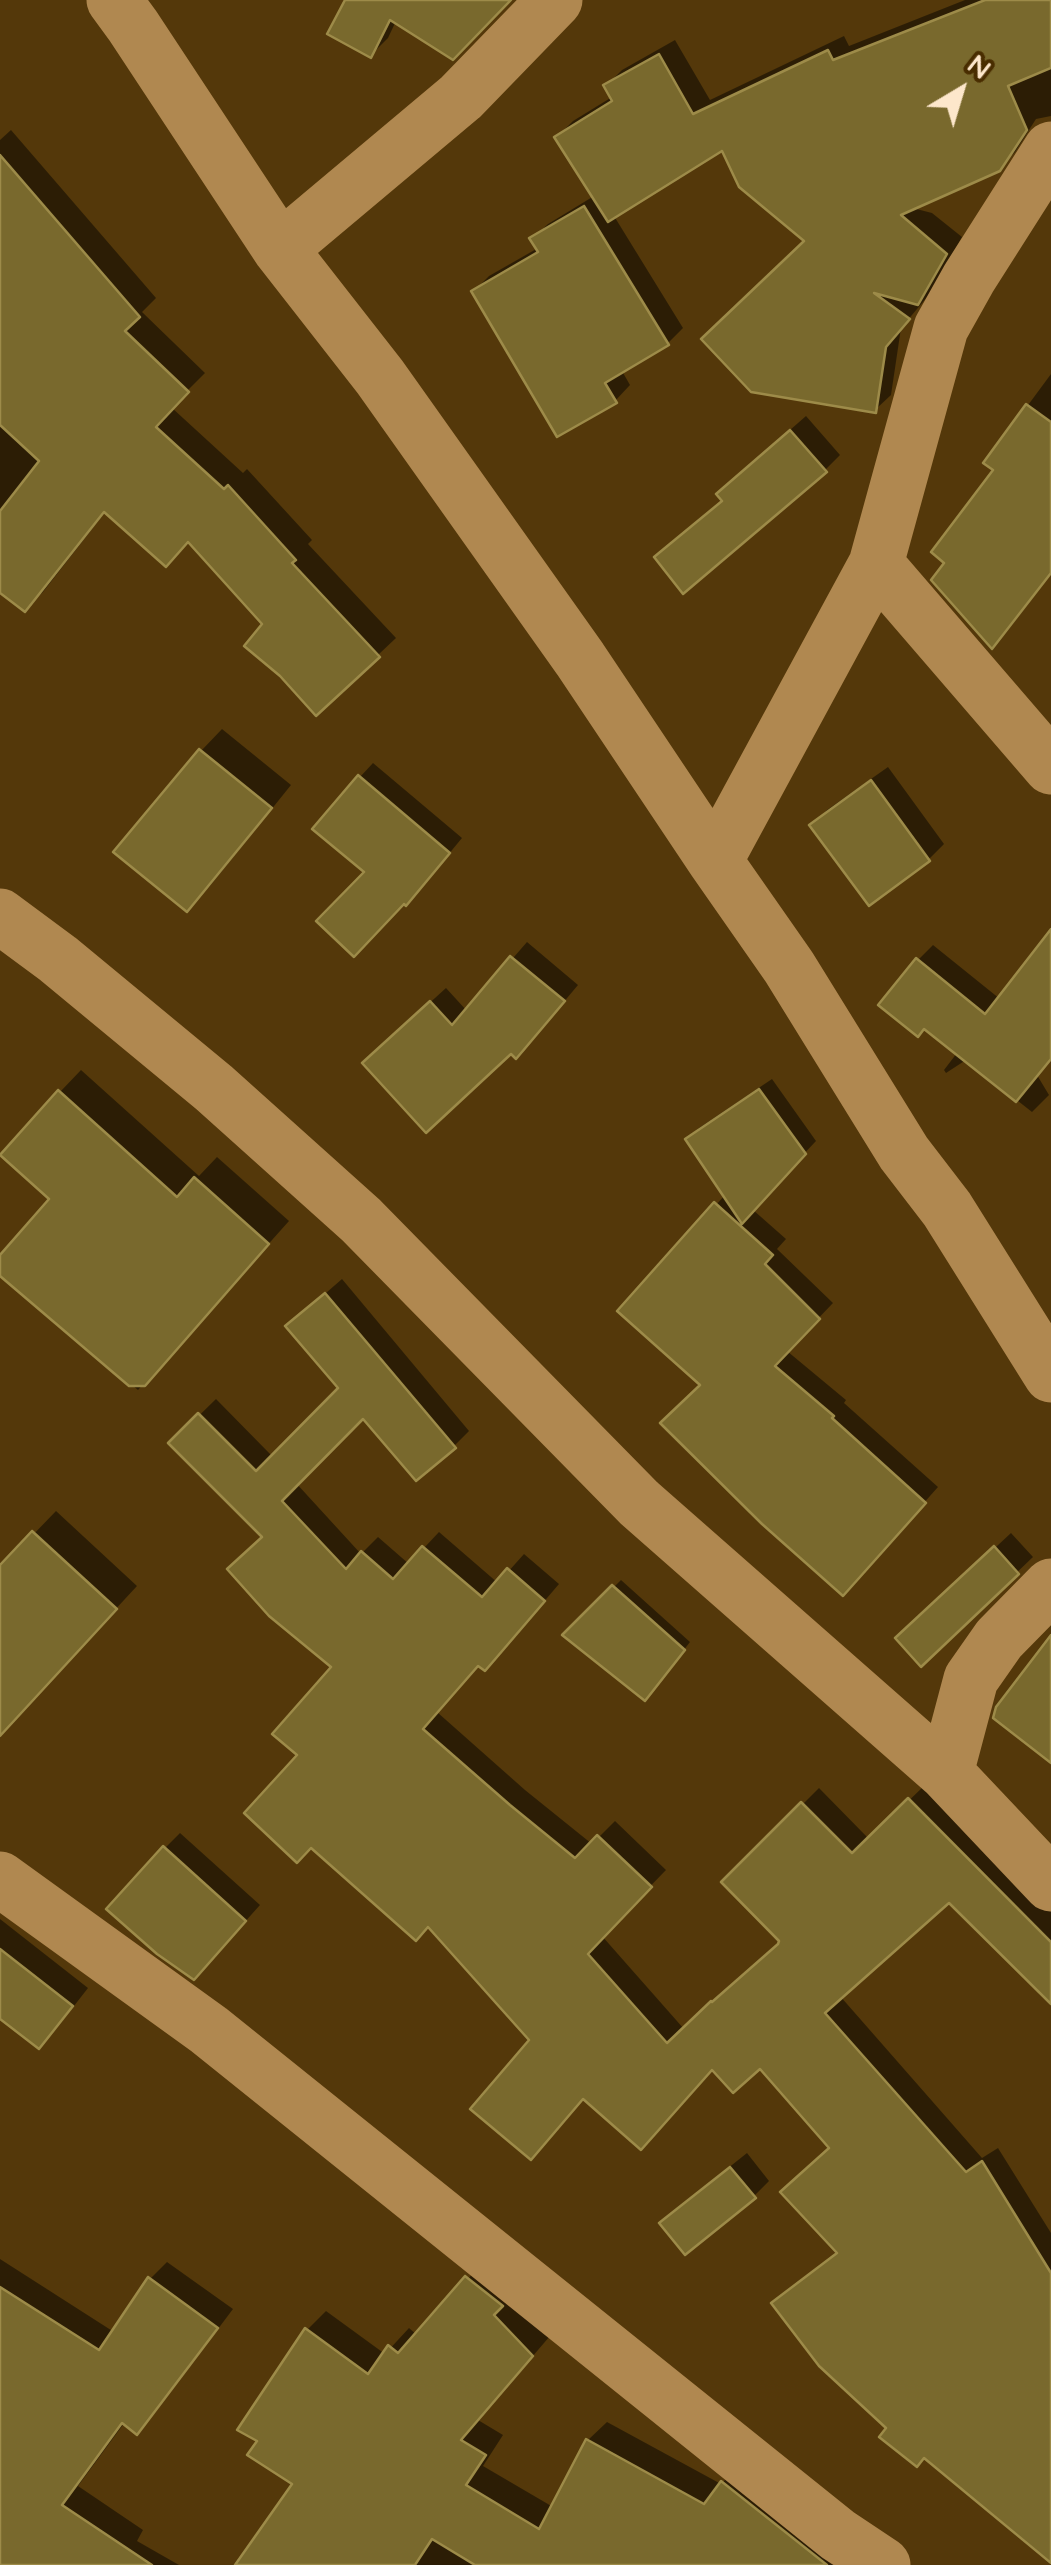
<!DOCTYPE html>
<html>
<head>
<meta charset="utf-8">
<style>
	body { margin:0 }
	#map { position:relative; width:1051px; height:2565px; overflow:hidden; background:#54380a; font-family:Quicksand,sans-serif }
	canvas { display:block }
	.north { position:absolute; left:911px; top:40px; width:100px; height:100px; -webkit-text-stroke:8px #492d00; paint-order:stroke; rotate:38deg; font-size:28px; font-weight:700; line-height:40px; text-align:center; color:#fde7cb }
	.north::after { content:''; display:block; margin:auto; width:35px; height:45px; background:#fde7cb; clip-path:polygon(50% 0,100% 100%,50% 72%,0 100%) }
</style>
</head>
<body>
<div id="map">
<canvas width="1051" height="2565"></canvas>
<div class="north">N</div>
</div>
<script>
const ctx = document.querySelector('canvas').getContext('2d');
ctx.lineJoin = 'round';
function fill(path, color) {
  ctx.fillStyle = color;
  ctx.fill(path, 'evenodd');
}
function shape(rows) {
  const path = new Path2D();
  for (const r of rows) {
    path.moveTo(r[0], r[1]);
    for (let i = 2; i < r.length; i += 2) path.lineTo(r[i], r[i + 1]);
  }
  return path;
}
function strokePath(path, color, width, dash) {
  ctx.strokeStyle = color;
  ctx.lineWidth = width;
  ctx.lineCap = dash ? 'butt' : 'round';
  ctx.setLineDash(dash || []);
  ctx.stroke(path);
}
fill(shape([
	[348,0,509,0,396,21,388,38,371,55],
	[965,0,1051,0,1051,116,1036,119,1015,152,998,169,823,185,932,213,962,237,928,296,901,328,891,395,875,410,808,241,735,181,738,178,723,148,614,216,683,328,668,343,622,371,630,385,615,401,474,291,489,276,538,248,532,239,548,224,594,196,557,137,573,121,612,97,606,86,622,70,675,40,710,100,844,36,849,46],
	[11,130,156,298,142,312,205,373,171,407,243,473,247,469,312,540,308,544,396,638,378,655,266,624,189,539,106,511,43,592,25,609,0,589,0,140],
	[1051,374,1051,574,1008,630,992,646,948,562,997,470,986,462],
	[806,416,840,455,825,470,657,557,724,500,734,479],
	[222,729,291,785,209,887,187,909,201,751],
	[373,763,462,838,419,890,404,901,368,872,360,777],
	[888,767,944,844,929,859,812,826,827,810],
	[1051,933,1051,1003,1010,1030,1049,1095,1032,1112,966,1060,946,1073,944,1070,957,1053,918,960,933,945,1000,999],
	[527,942,578,985,531,1041,510,1051,380,1048,446,988,467,1011],
	[81,1070,199,1176,217,1157,289,1221,138,1390,0,1273,0,1259,52,1199,60,1092],
	[772,1079,816,1141,752,1209,786,1239,777,1249,833,1303,787,1351,846,1400,844,1403,938,1487,857,1578,703,1385,620,1311,725,1195,688,1140,699,1128],
	[342,1279,469,1431,454,1446,364,1415,296,1483,361,1554,378,1537,409,1564,439,1532,498,1583,524,1554,559,1584,500,1653,479,1663,437,1712,525,1790,592,1844,615,1821,666,1870,602,1936,684,2029,728,1987,729,1989,781,1943,725,1882,819,1788,869,1839,925,1785,1051,1911,1051,1974,949,1900,840,1996,982,2158,998,2148,1051,2233,1051,2551,889,2428,774,2303,790,2288,839,2251,832,2147,760,2066,713,2068,532,2040,429,1924,300,1755,334,1667,265,1536,171,1443,216,1399,273,1457,341,1389,288,1326],
	[56,1511,137,1586,0,1734,0,1569],
	[1011,1533,1033,1557,922,1663,914,1623],
	[621,1580,690,1642,652,1691,566,1635],
	[180,1833,260,1905,209,1962,165,1848],
	[0,1919,88,1988,56,2029,39,2046,0,2016],
	[747,2153,769,2181,754,2196,662,2223,678,2208],
	[0,2259,114,2332,150,2279,167,2262,233,2309,154,2414,137,2431,125,2422,78,2486,143,2530,137,2541,179,2565,5,2565,0,2561],
	[486,2259,550,2336,478,2420,503,2435,483,2466,553,2507,588,2440,607,2422,721,2484,741,2464,841,2565,269,2565,295,2483,307,2330,326,2311,385,2354,409,2328,417,2335]
]), '#0007');
const building = shape([
	[345,0,511,0,453,60,390,20,371,58,327,34,345,0],
	[985,0,1051,0,1051,68,1008,86,1027,130,1000,171,901,215,947,254,918,305,874,293,910,319,886,347,876,413,751,392,701,339,804,241,739,187,722,151,608,222,554,137,612,101,603,85,659,54,693,114,828,50,833,60,985,0],
	[0,155,140,317,125,331,189,392,156,427,224,489,228,485,296,560,292,563,380,657,316,716,280,676,244,646,262,624,188,542,166,567,104,512,25,612,0,593,0,511,39,461,0,425,0,155],
	[584,206,669,345,605,383,617,403,557,437,471,291,538,252,529,238,584,206],
	[1026,404,1051,422,1051,573,992,649,931,580,944,563,931,552,993,470,983,463,1026,404],
	[790,430,827,472,683,594,654,557,722,501,716,494,790,430],
	[199,749,272,808,187,912,113,852,199,749],
	[358,775,450,853,406,906,404,904,354,957,316,921,364,872,312,829,358,775],
	[871,780,930,861,869,906,809,825,871,780],
	[1051,929,1051,1059,1016,1102,924,1029,918,1037,878,1005,916,958,985,1014,1051,929],
	[510,956,565,1001,516,1059,511,1054,426,1133,362,1063,430,1001,452,1025,510,956],
	[759,1089,806,1154,742,1224,685,1139,759,1089],
	[58,1090,177,1197,194,1177,269,1244,145,1386,129,1386,0,1276,0,1255,49,1199,0,1155,58,1090],
	[714,1202,773,1255,765,1264,820,1319,775,1366,834,1416,832,1418,926,1503,843,1596,762,1524,660,1423,700,1385,617,1311,714,1202],
	[325,1293,456,1448,416,1481,363,1419,282,1501,346,1569,361,1551,393,1579,422,1546,482,1597,507,1568,545,1601,485,1671,478,1666,423,1729,510,1805,575,1858,597,1835,652,1887,588,1954,667,2043,711,2001,712,2002,778,1944,779,1941,721,1882,801,1802,852,1853,908,1798,1051,1942,1051,2004,949,1903,825,2013,966,2172,982,2161,1051,2273,1051,2563,924,2458,917,2467,879,2437,886,2428,819,2366,771,2303,837,2253,780,2192,829,2148,760,2069,733,2093,712,2070,641,2150,583,2099,531,2160,470,2109,529,2040,428,1927,416,1941,311,1848,297,1863,244,1813,297,1755,272,1734,331,1667,269,1616,227,1569,262,1537,168,1443,198,1413,256,1471,338,1388,285,1326,325,1293],
	[32,1531,117,1609,0,1736,0,1565,32,1531],
	[994,1546,1019,1574,921,1667,895,1638,994,1546],
	[612,1585,685,1650,645,1701,562,1635,612,1585],
	[1051,1635,1051,1763,993,1718,996,1707,1051,1635],
	[163,1846,246,1921,194,1980,157,1954,106,1909,163,1846],
	[0,1949,73,2006,39,2049,0,2019,0,1949],
	[730,2167,756,2198,685,2255,659,2223,730,2167],
	[465,2276,503,2306,494,2315,533,2356,461,2440,486,2455,466,2485,539,2529,586,2439,704,2504,721,2481,827,2565,475,2565,432,2539,415,2565,235,2565,292,2484,247,2455,257,2441,237,2430,305,2328,368,2374,388,2345,398,2353,465,2276],
	[148,2277,218,2328,137,2435,122,2423,62,2505,152,2565,0,2565,0,2287,99,2350,148,2277]
]);
fill(building, '#79692d');
strokePath(building, '#9d8b49', 2.5);
strokePath(shape([
	[114,0,133,26,280,249,380,377,580,659,715,861,789,967,904,1153,947,1209,1051,1375],
	[280,249,461,97,555,0],
	[876,564,1051,767],
	[715,861,876,564,941,328,969,278,1051,149],
	[0,916,58,959,214,1088,361,1220,639,1503,946,1773,1051,1884],
	[946,1773,971,1679,999,1639,1051,1586],
	[0,1879,209,2030,838,2535,883,2565]
]), '#b08850', 55);
</script>
</body>
</html>
